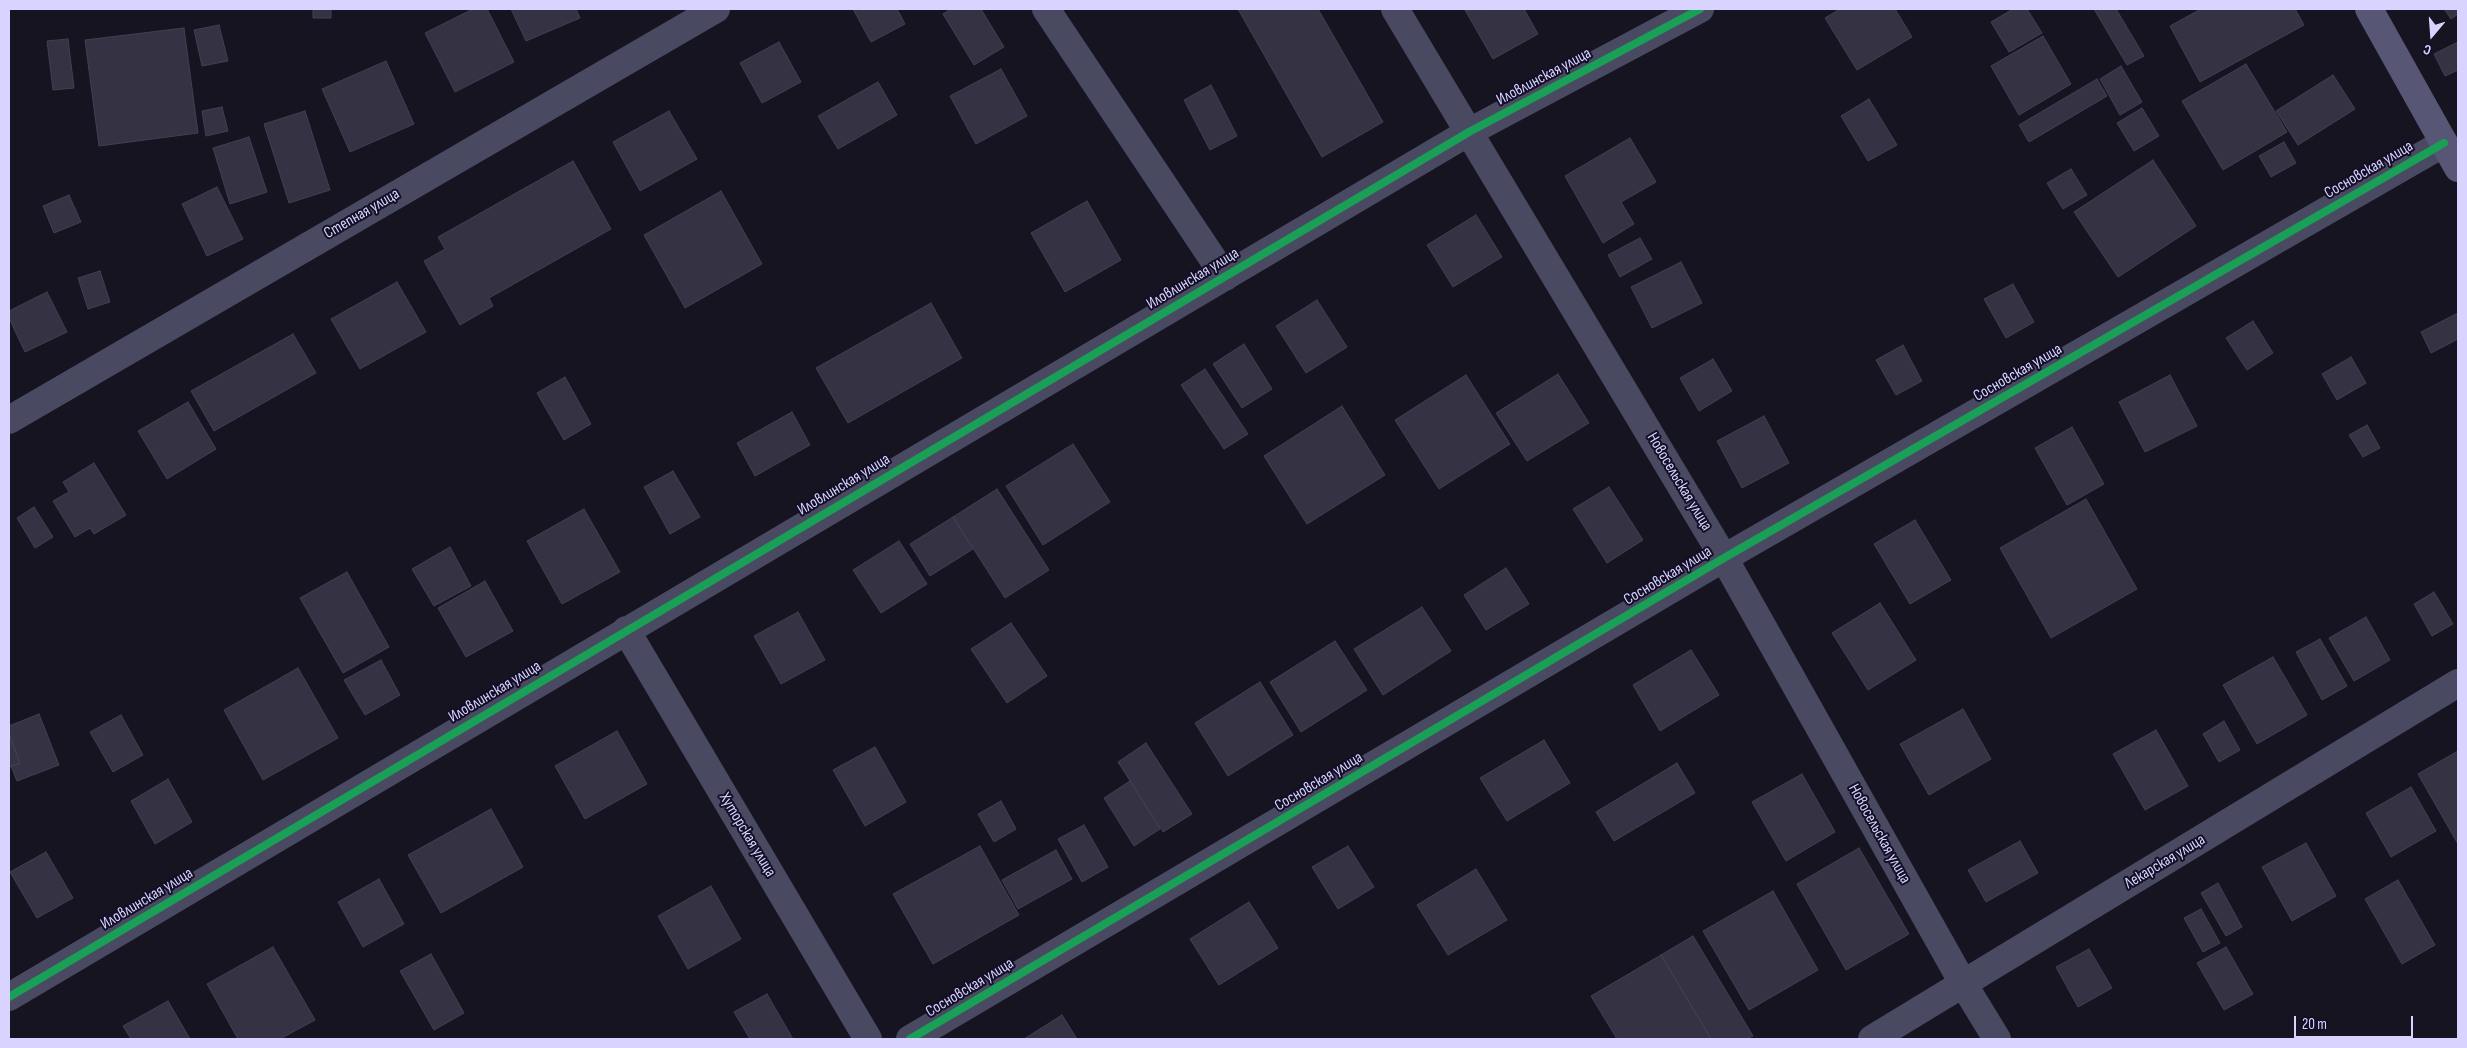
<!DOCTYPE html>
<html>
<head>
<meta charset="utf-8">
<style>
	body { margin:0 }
	#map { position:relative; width:2467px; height:1048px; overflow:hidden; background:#161421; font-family:"Sofia Sans Condensed",sans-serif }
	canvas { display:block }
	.frame { position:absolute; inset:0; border:10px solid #d9d4ff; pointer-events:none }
	.north { position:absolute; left:2407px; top:10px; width:50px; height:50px; -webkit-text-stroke:4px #130f26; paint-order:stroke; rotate:198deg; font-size:14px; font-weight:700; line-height:20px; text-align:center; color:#d9d4ff }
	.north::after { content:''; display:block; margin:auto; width:18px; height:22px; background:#d9d4ff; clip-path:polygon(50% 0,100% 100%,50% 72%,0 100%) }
	.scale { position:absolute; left:2294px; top:1016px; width:119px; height:22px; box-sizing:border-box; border:2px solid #d9d4ff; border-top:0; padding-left:6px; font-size:15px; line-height:18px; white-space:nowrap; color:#d9d4ff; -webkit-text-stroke:4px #130f26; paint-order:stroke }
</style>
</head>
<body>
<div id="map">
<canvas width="2467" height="1048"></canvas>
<div class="frame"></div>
<div class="north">С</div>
<div class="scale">20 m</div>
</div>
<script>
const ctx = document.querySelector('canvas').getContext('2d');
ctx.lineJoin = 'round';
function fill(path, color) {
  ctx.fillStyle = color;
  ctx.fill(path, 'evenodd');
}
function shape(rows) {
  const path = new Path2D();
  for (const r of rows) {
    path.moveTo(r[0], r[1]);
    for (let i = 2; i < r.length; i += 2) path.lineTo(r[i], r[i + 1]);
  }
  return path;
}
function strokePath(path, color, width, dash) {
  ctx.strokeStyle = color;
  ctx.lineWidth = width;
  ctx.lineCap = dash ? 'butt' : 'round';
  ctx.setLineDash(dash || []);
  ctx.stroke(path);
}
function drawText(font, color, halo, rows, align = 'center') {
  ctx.font = font + ' "Sofia Sans Condensed",sans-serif';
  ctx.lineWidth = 4;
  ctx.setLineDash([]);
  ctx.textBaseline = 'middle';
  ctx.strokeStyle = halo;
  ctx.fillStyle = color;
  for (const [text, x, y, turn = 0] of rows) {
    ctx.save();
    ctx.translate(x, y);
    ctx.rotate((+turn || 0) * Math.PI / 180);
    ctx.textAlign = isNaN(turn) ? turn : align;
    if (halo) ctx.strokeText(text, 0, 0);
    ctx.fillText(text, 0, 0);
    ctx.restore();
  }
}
const building = shape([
	[313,9,331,9,331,18,313,18,313,9],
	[473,9,487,9,514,62,455,92,425,33,473,9],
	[511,9,576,9,580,18,526,41,511,9],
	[853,9,897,9,905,24,871,42,853,9],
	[951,9,981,9,1004,47,974,65,943,14,951,9],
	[1238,9,1318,9,1383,122,1322,157,1238,9],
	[1524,9,1538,34,1493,59,1465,10,1524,9],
	[1840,9,1895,9,1912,37,1857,70,1825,18,1840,9],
	[2013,9,2027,9,2042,33,2009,52,1991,22,2013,9],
	[2094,9,2116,9,2144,56,2127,65,2094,9],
	[2201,9,2295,9,2304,25,2200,82,2170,26,2201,9],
	[2444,9,2458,9,2458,14,2451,19,2444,9],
	[219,25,228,61,202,66,194,30,219,25],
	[184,28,198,133,99,146,85,40,184,28],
	[2043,36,2071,84,2019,115,1991,66,2043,36],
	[68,39,74,88,53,90,47,41,68,39],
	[779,42,801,82,762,103,740,63,779,42],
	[2458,42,2458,70,2445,76,2434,54,2458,42],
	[386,61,414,124,350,152,322,89,386,61],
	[2246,64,2287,132,2223,170,2182,101,2246,64],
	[2121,66,2142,102,2120,115,2100,79,2121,66],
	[1001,69,1027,116,976,144,950,96,1001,69],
	[2333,75,2355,109,2298,145,2276,111,2333,75],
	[2097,79,2107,96,2029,142,2019,125,2097,79],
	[878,82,897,115,838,149,818,116,878,82],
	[1211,85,1237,136,1210,150,1184,100,1211,85],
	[1869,99,1897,145,1868,161,1841,116,1869,99],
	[222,107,228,131,206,136,202,111,222,107],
	[2142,108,2159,136,2134,151,2117,123,2142,108],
	[305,111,330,190,289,203,264,124,305,111],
	[669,111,697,159,640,191,613,142,669,111],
	[249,137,267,192,230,204,213,148,249,137],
	[1630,138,1656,182,1621,202,1634,224,1603,243,1565,176,1630,138],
	[2284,142,2296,163,2271,177,2259,156,2284,142],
	[2153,160,2196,226,2118,277,2074,212,2153,160],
	[573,161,611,229,489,298,493,306,460,325,424,261,445,249,438,237,573,161],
	[2071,169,2087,195,2063,209,2047,183,2071,169],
	[217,187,243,239,207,256,182,204,217,187],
	[721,191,762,264,685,308,644,235,721,191],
	[69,195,81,222,54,233,43,206,69,195],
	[1087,201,1121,260,1065,292,1031,233,1087,201],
	[1476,215,1502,257,1453,287,1427,245,1476,215],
	[1640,238,1652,259,1620,277,1608,255,1640,238],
	[1681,262,1702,303,1652,328,1631,287,1681,262],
	[100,271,110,302,88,309,78,278,100,271],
	[397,282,426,332,360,369,331,319,397,282],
	[2013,284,2034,322,2006,338,1984,299,2013,284],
	[47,292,67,332,25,352,9,318,9,311,47,292],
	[1317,300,1347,347,1306,373,1276,326,1317,300],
	[931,303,962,358,848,423,816,368,931,303],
	[2458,313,2458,339,2431,353,2421,332,2458,313],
	[2253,321,2273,353,2247,370,2226,338,2253,321],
	[293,334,316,373,214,431,191,391,293,334],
	[1244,344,1272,389,1242,408,1213,364,1244,344],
	[1903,345,1922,381,1896,395,1876,360,1903,345],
	[2351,357,2366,383,2337,400,2322,374,2351,357],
	[1713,359,1732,391,1699,411,1680,378,1713,359],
	[1205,369,1248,434,1224,449,1181,385,1205,369],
	[1558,374,1589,423,1527,461,1496,413,1558,374],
	[1466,375,1510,444,1439,489,1395,420,1466,375],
	[2170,375,2197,426,2145,452,2119,402,2170,375],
	[565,377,591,424,564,440,537,393,565,377],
	[188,402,216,449,167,479,138,431,188,402],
	[1342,406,1385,475,1307,524,1264,456,1342,406],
	[792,412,810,445,755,476,737,443,792,412],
	[1764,416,1789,463,1742,488,1717,441,1764,416],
	[2367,425,2380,448,2363,457,2349,435,2367,425],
	[2072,427,2104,484,2067,505,2035,448,2072,427],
	[1073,444,1110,502,1043,545,1006,486,1073,444],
	[94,463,126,515,94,534,90,528,75,537,53,501,69,492,63,482,94,463],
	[673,471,700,517,670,534,644,487,673,471],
	[1609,487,1643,540,1607,563,1573,509,1609,487],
	[997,489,1049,570,1005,598,953,517,997,489],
	[2086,499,2137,589,2051,638,2000,548,2086,499],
	[34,507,53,537,35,548,17,518,34,507],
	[584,509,620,572,562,604,527,541,584,509],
	[953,517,973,549,930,576,910,544,953,517],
	[1915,520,1951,580,1910,604,1874,544,1915,520],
	[899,541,927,584,881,613,853,570,899,541],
	[450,547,471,586,434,606,412,569,450,547],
	[1506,568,1529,604,1486,630,1464,595,1506,568],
	[347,572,389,647,343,673,300,598,347,572],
	[485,581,513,631,466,657,438,608,485,581],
	[2434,592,2453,624,2432,636,2414,604,2434,592],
	[1880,603,1916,660,1868,690,1832,633,1880,603],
	[1422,607,1451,651,1383,695,1354,649,1422,607],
	[798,612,825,660,781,684,754,636,798,612],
	[2366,617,2390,660,2354,681,2329,638,2366,617],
	[1011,623,1047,676,1007,703,971,649,1011,623],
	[2320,639,2347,686,2322,700,2296,652,2320,639],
	[1335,641,1367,690,1301,732,1270,682,1335,641],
	[1691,650,1719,695,1660,731,1633,685,1691,650],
	[2273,657,2307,715,2257,744,2223,685,2273,657],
	[381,660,400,695,365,715,344,680,381,660],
	[298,668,338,738,263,780,224,710,298,668],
	[1260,682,1293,735,1228,776,1195,723,1260,682],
	[1963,709,1991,759,1929,795,1900,744,1963,709],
	[39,714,59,765,17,781,11,766,20,763,9,734,9,726,39,714],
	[121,715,143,755,113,772,90,732,121,715],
	[2224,721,2240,750,2219,762,2203,734,2224,721],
	[2156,730,2188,786,2145,810,2113,754,2156,730],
	[617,731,647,784,585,819,555,766,617,731],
	[9,734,20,763,9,767,9,734],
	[1544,740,1570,783,1507,821,1480,778,1544,740],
	[1146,743,1192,814,1163,832,1118,762,1146,743],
	[875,747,906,802,865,826,833,770,875,747],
	[2458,751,2458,844,2418,774,2458,751],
	[1677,763,1695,793,1614,841,1596,812,1677,763],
	[1802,774,1835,832,1786,861,1752,802,1802,774],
	[168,779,192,822,155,844,131,801,168,779],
	[1130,781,1160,829,1134,846,1104,798,1130,781],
	[2411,787,2436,831,2391,857,2366,813,2411,787],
	[1001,801,1016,829,994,842,978,814,1001,801],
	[491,809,523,867,441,913,408,855,491,809],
	[1084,825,1108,867,1082,882,1058,839,1084,825],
	[2020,841,2038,873,1986,902,1968,870,2020,841],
	[2306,843,2336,896,2292,921,2262,867,2306,843],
	[980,846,1019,915,933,964,893,894,980,846],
	[1348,846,1374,887,1338,909,1312,867,1348,846],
	[1859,848,1909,934,1846,970,1797,884,1859,848],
	[1056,850,1072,879,1018,909,1002,880,1056,850],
	[46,852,73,898,37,918,10,872,46,852],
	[1476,869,1507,920,1448,955,1417,905,1476,869],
	[379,879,404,924,363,947,338,902,379,879],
	[2398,880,2435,945,2402,964,2365,899,2398,880],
	[2218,883,2242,927,2226,936,2201,893,2218,883],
	[711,886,741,939,688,969,658,916,711,886],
	[1773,891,1818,970,1749,1010,1703,931,1773,891],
	[1249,902,1278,948,1219,985,1190,939,1249,902],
	[2201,909,2220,943,2203,952,2184,918,2201,909],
	[1693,936,1753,1036,1746,1039,1711,1039,1661,955,1693,936],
	[273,947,315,1020,280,1039,238,1039,207,984,273,947],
	[2226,947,2253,994,2224,1010,2197,963,2226,947],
	[2089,949,2112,988,2078,1007,2056,967,2089,949],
	[431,954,464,1013,434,1030,400,971,431,954],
	[1661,955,1711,1039,1617,1039,1591,996,1661,955],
	[767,994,793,1039,750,1039,734,1012,767,994],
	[168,1001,190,1039,131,1039,123,1026,168,1001],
	[1062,1015,1077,1039,1024,1039,1062,1015]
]);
fill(building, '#343243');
strokePath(building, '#433f54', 1);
strokePath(shape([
	[1046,9,1225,277],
	[1395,9,1724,558,1964,985,1997,1039],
	[9,420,716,9],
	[626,630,868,1039],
	[9,997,1469,132,1700,9],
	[910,1039,1724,558,2444,143],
	[1872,1039,2458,683]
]), '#4a4962', 28);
strokePath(shape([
	[2369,9,2458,168]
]), '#575674', 28);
strokePath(shape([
	[9,997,1469,132,1700,9],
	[910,1039,1724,558,2444,143]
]), '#1a9f57', 8);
drawText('16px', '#d9d4ff', '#130f26', [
	["Иловлинская улица",1544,77,-28],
	["Сосновская улица",2369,170,-30],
	["Степная улица",362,214,-30],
	["Иловлинская улица",1193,279,-31],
	["Сосновская улица",2018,373,-30],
	["Новосельская улица",1679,482,59],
	["Иловлинская улица",844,485,-31],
	["Сосновская улица",1668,576,-31],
	["Иловлинская улица",495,692,-31],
	["Сосновская улица",1319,782,-31],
	["Новосельская улица",1879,834,61],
	["Хуторская улица",747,835,59],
	["Лекарская улица",2165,862,-31],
	["Иловлинская улица",147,899,-31],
	["Сосновская улица",970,988,-31]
]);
</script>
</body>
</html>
